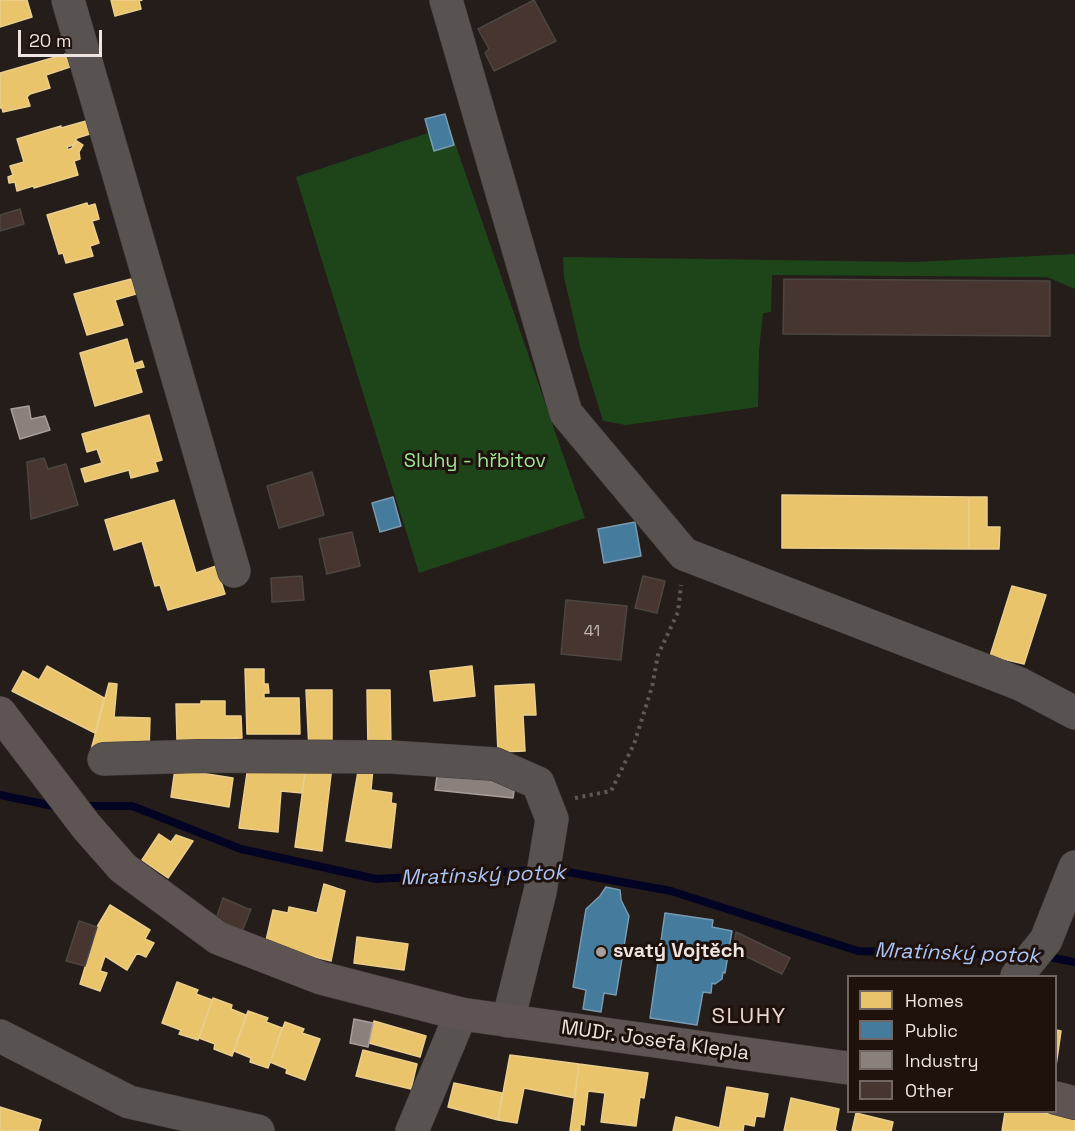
<!DOCTYPE html>
<html>
<head>
<meta charset="utf-8">
<style>
	body { margin:0 }
	#map { position:relative; width:1075px; height:1131px; overflow:hidden; background:#251d1a; font-family:"Space Grotesk",sans-serif }
	canvas { display:block }
	.legend { position:absolute; left:847px; top:975px; width:210px; height:138px; box-sizing:border-box; background:#1f120d; border:2px solid #726662; margin:0; padding:8px 10px; list-style:none; font-size:18px; color:#eee5e1 }
	.legend li { display:flex; align-items:center; gap:12px; height:30px }
	.legend b { width:30px; border:2px solid #726662 }
	.scale { position:absolute; left:18px; top:30px; width:84px; height:27px; box-sizing:border-box; border:3px solid #eee5e1; border-top:0; padding-left:8px; font-size:18px; line-height:21px; white-space:nowrap; color:#eee5e1; -webkit-text-stroke:4px #1f120d; paint-order:stroke }
</style>
</head>
<body>
<div id="map">
<canvas width="1075" height="1131"></canvas>
<ul class="legend">
<li><b style="height:16px;background:#e9c46a"></b>Homes</li>
<li><b style="height:16px;background:#457b9d"></b>Public</li>
<li><b style="height:16px;background:#8a817c"></b>Industry</li>
<li><b style="height:16px;background:#46362f"></b>Other</li>
</ul>
<div class="scale">20 m</div>
</div>
<script>
const ctx = document.querySelector('canvas').getContext('2d');
ctx.lineJoin = 'round';
function fill(path, color) {
  ctx.fillStyle = color;
  ctx.fill(path, 'evenodd');
}
function shape(rows) {
  const path = new Path2D();
  for (const r of rows) {
    path.moveTo(r[0], r[1]);
    for (let i = 2; i < r.length; i += 2) path.lineTo(r[i], r[i + 1]);
  }
  return path;
}
function strokePath(path, color, width, dash) {
  ctx.strokeStyle = color;
  ctx.lineWidth = width;
  ctx.lineCap = dash ? 'butt' : 'round';
  ctx.setLineDash(dash || []);
  ctx.stroke(path);
}
function drawText(font, color, halo, rows, align = 'center') {
  ctx.font = font + ' "Space Grotesk",sans-serif';
  ctx.lineWidth = 6;
  ctx.setLineDash([]);
  ctx.textBaseline = 'middle';
  ctx.strokeStyle = halo;
  ctx.fillStyle = color;
  for (const [text, x, y, turn = 0] of rows) {
    ctx.save();
    ctx.translate(x, y);
    ctx.rotate((+turn || 0) * Math.PI / 180);
    ctx.textAlign = isNaN(turn) ? turn : align;
    if (halo) ctx.strokeText(text, 0, 0);
    ctx.fillText(text, 0, 0);
    ctx.restore();
  }
}
fill(shape([
	[449,126,585,518,419,573,296,177],
	[1075,254,1075,289,1047,277,772,275,771,312,763,313,759,350,758,407,626,425,603,421,580,346,564,277,563,257,915,262]
]), '#1e451a');
const homes = shape([
	[0,0,27,0,32,17,0,27,0,0],
	[111,0,142,0,139,1,141,9,115,16,111,0],
	[66,54,70,67,46,75,50,88,30,94,27,97,30,106,3,112,2,108,0,108,0,73,66,54],
	[86,121,90,134,77,138,73,145,67,147,68,150,72,148,77,141,83,145,79,152,80,159,74,161,78,175,34,188,33,186,17,191,15,182,9,183,8,177,13,175,10,166,24,162,17,139,61,126,61,128,86,121],
	[87,203,88,206,95,204,99,219,92,221,99,243,90,246,93,256,66,263,63,253,59,254,47,215,87,203],
	[131,279,136,294,115,300,123,325,87,335,74,294,131,279],
	[127,339,134,364,142,361,144,367,135,369,142,392,95,406,80,353,127,339],
	[149,415,162,460,155,462,158,471,131,478,129,470,85,482,81,469,102,463,97,449,87,452,82,434,149,415],
	[782,495,969,497,969,549,782,548,782,495],
	[969,497,987,497,987,527,1000,527,999,549,969,549,969,497],
	[174,500,196,573,216,566,225,594,168,610,160,585,155,586,142,541,114,550,105,520,174,500],
	[1012,586,1046,595,1024,664,990,656,1012,586],
	[47,666,104,698,95,733,12,691,23,671,39,680,47,666],
	[472,666,475,696,434,701,430,671,472,666],
	[245,669,264,669,264,684,268,684,269,693,264,693,264,698,299,698,300,734,247,734,245,669],
	[109,683,117,684,114,717,150,718,149,751,91,750,109,683],
	[534,684,536,715,523,715,525,751,498,752,495,686,534,684],
	[306,690,332,690,332,750,309,750,306,690],
	[367,690,390,690,391,749,368,749,367,690],
	[201,701,225,701,225,716,241,716,242,738,177,741,176,704,201,704,201,701],
	[248,766,306,766,302,793,281,791,278,832,239,828,248,766],
	[306,766,332,766,322,851,295,847,306,766],
	[359,766,373,768,371,790,392,793,391,803,396,804,391,848,346,841,359,766],
	[175,769,233,778,229,807,171,797,175,769],
	[159,834,171,842,176,835,193,841,168,878,142,860,159,834],
	[324,884,345,891,331,961,265,945,273,910,288,913,289,907,317,913,324,884],
	[110,905,150,930,145,939,154,943,146,957,137,953,127,970,105,956,100,971,107,973,100,991,80,984,97,927,110,905],
	[357,937,408,944,404,970,354,963,357,937],
	[177,982,198,990,196,994,212,1000,198,1040,179,1034,181,1030,162,1023,177,982],
	[213,998,232,1005,231,1009,246,1015,232,1056,214,1049,215,1044,199,1038,213,998],
	[248,1011,268,1018,266,1022,282,1028,268,1068,250,1062,251,1058,234,1051,248,1011],
	[374,1021,426,1036,420,1057,369,1043,374,1021],
	[285,1022,304,1029,302,1033,320,1039,305,1080,286,1073,287,1069,270,1062,285,1022],
	[1056,1030,1061,1031,1056,1066,1056,1030],
	[363,1050,417,1064,411,1089,356,1076,363,1050],
	[510,1055,579,1064,575,1098,524,1088,517,1123,498,1120,510,1055],
	[579,1064,648,1073,644,1098,640,1097,636,1126,601,1122,605,1093,588,1091,584,1125,580,1124,580,1131,570,1131,579,1064],
	[454,1083,502,1093,498,1120,448,1107,454,1083],
	[727,1087,768,1094,764,1117,756,1116,754,1126,744,1124,743,1131,719,1131,727,1087],
	[791,1098,839,1109,835,1130,837,1131,784,1131,791,1098],
	[0,1107,41,1120,38,1131,0,1131,0,1107],
	[1005,1112,1036,1112,1075,1118,1075,1131,1002,1131,1005,1112],
	[856,1113,893,1122,891,1131,852,1131,856,1113],
	[676,1117,720,1128,719,1131,673,1131,676,1117]
]);
fill(homes, '#e9c46a');
strokePath(homes, '#eace8e', 1.5);
const public = shape([
	[445,114,454,145,434,151,425,119,445,114],
	[393,497,401,526,380,532,372,503,393,497],
	[635,522,641,556,604,563,598,529,635,522],
	[606,887,620,890,621,900,629,916,616,995,604,993,601,1012,583,1009,586,990,573,987,586,909,600,896,606,887],
	[665,913,713,920,712,927,732,931,725,973,723,972,722,979,715,984,712,983,711,993,703,992,697,1025,650,1018,665,913]
]);
fill(public, '#457b9d');
strokePath(public, '#789bb1', 1.5);
const industry = shape([
	[29,406,31,419,45,416,50,430,20,439,11,409,29,406],
	[438,769,516,778,513,798,435,790,438,769],
	[354,1019,373,1023,368,1047,350,1043,354,1019]
]);
fill(industry, '#8a817c');
strokePath(industry, '#a89f9a', 1.5);
strokePath(shape([
	[0,795,58,807],
	[83,806,132,806,241,849,376,879,538,870],
	[551,869,671,891,858,951,1024,955],
	[1043,956,1075,962]
]), '#030324', 8);
const building = shape([
	[534,0,556,41,494,71,485,53,489,49,478,29,534,0],
	[20,209,24,224,0,231,0,215,20,209],
	[784,279,1050,281,1050,336,783,334,784,279],
	[44,458,48,469,66,464,78,505,31,519,27,462,44,458],
	[312,472,324,515,279,528,267,486,312,472],
	[352,532,360,566,327,574,319,539,352,532],
	[302,576,304,600,272,602,271,578,302,576],
	[643,576,665,581,657,613,635,608,643,576],
	[566,600,627,606,621,660,561,654,566,600],
	[223,898,248,909,251,909,241,934,216,919,223,898],
	[79,921,97,927,85,966,66,961,79,921],
	[736,932,790,958,782,974,733,950,736,932]
]);
fill(building, '#46362f');
strokePath(building, '#4d4643', 1.5);
const street = shape([
	[68,0,234,571],
	[446,0,566,413,684,554,1020,684,1075,713],
	[104,759,201,756,391,757,495,764,538,783,552,819,540,892,508,1021],
	[1017,976,1046,940,1075,867],
	[0,1036,129,1102,258,1131],
	[412,1131,461,1014]
]);
const secondary = shape([
	[0,713,86,826,123,868,218,938,321,978,461,1014,848,1068],
	[1056,1098,1075,1103]
]);
strokePath(street, '#3e3836', 34);
strokePath(secondary, '#3e3836', 34);
strokePath(shape([
	[575,798,611,791,634,744,652,687,658,655,678,612,681,585]
]), '#5e5856', 4, [3, 4.5]);
strokePath(street, '#585250', 33);
strokePath(secondary, '#5e5453', 33);
for (const [x, y, r, color] of [
	[601,952,6,"#a89f9b"]
]) {
  const dot = new Path2D();
  dot.arc(x, y, r, 0, 2 * Math.PI);
  ctx.fillStyle = color;
  ctx.fill(dot);
  strokePath(dot, '#1f120d', 2);
}
drawText('16px', '#c4b9b4', null, [
	["41",592,632]
]);
drawText('20px', '#9be695', '#1f120d', [
	["Sluhy - hřbitov",475,462]
]);
drawText('bold 20px', '#eee5e1', '#1f120d', [
	["svatý Vojtěch",613,952]
], 'left');
drawText('20px', '#eee5e1', '#1f120d', [
	["MUDr. Josefa Klepla",655,1041,8]
]);
drawText('italic 21px', '#abc4f8', '#1f120d', [
	["Mratínský potok",483,876,-2],
	["Mratínský potok",957,954,2]
]);
ctx.letterSpacing = '1.5px';
drawText('22px', '#e9d6ce', '#1f120d', [
	["SLUHY",749,1017]
]);
ctx.letterSpacing = '0px';
</script>
</body>
</html>
